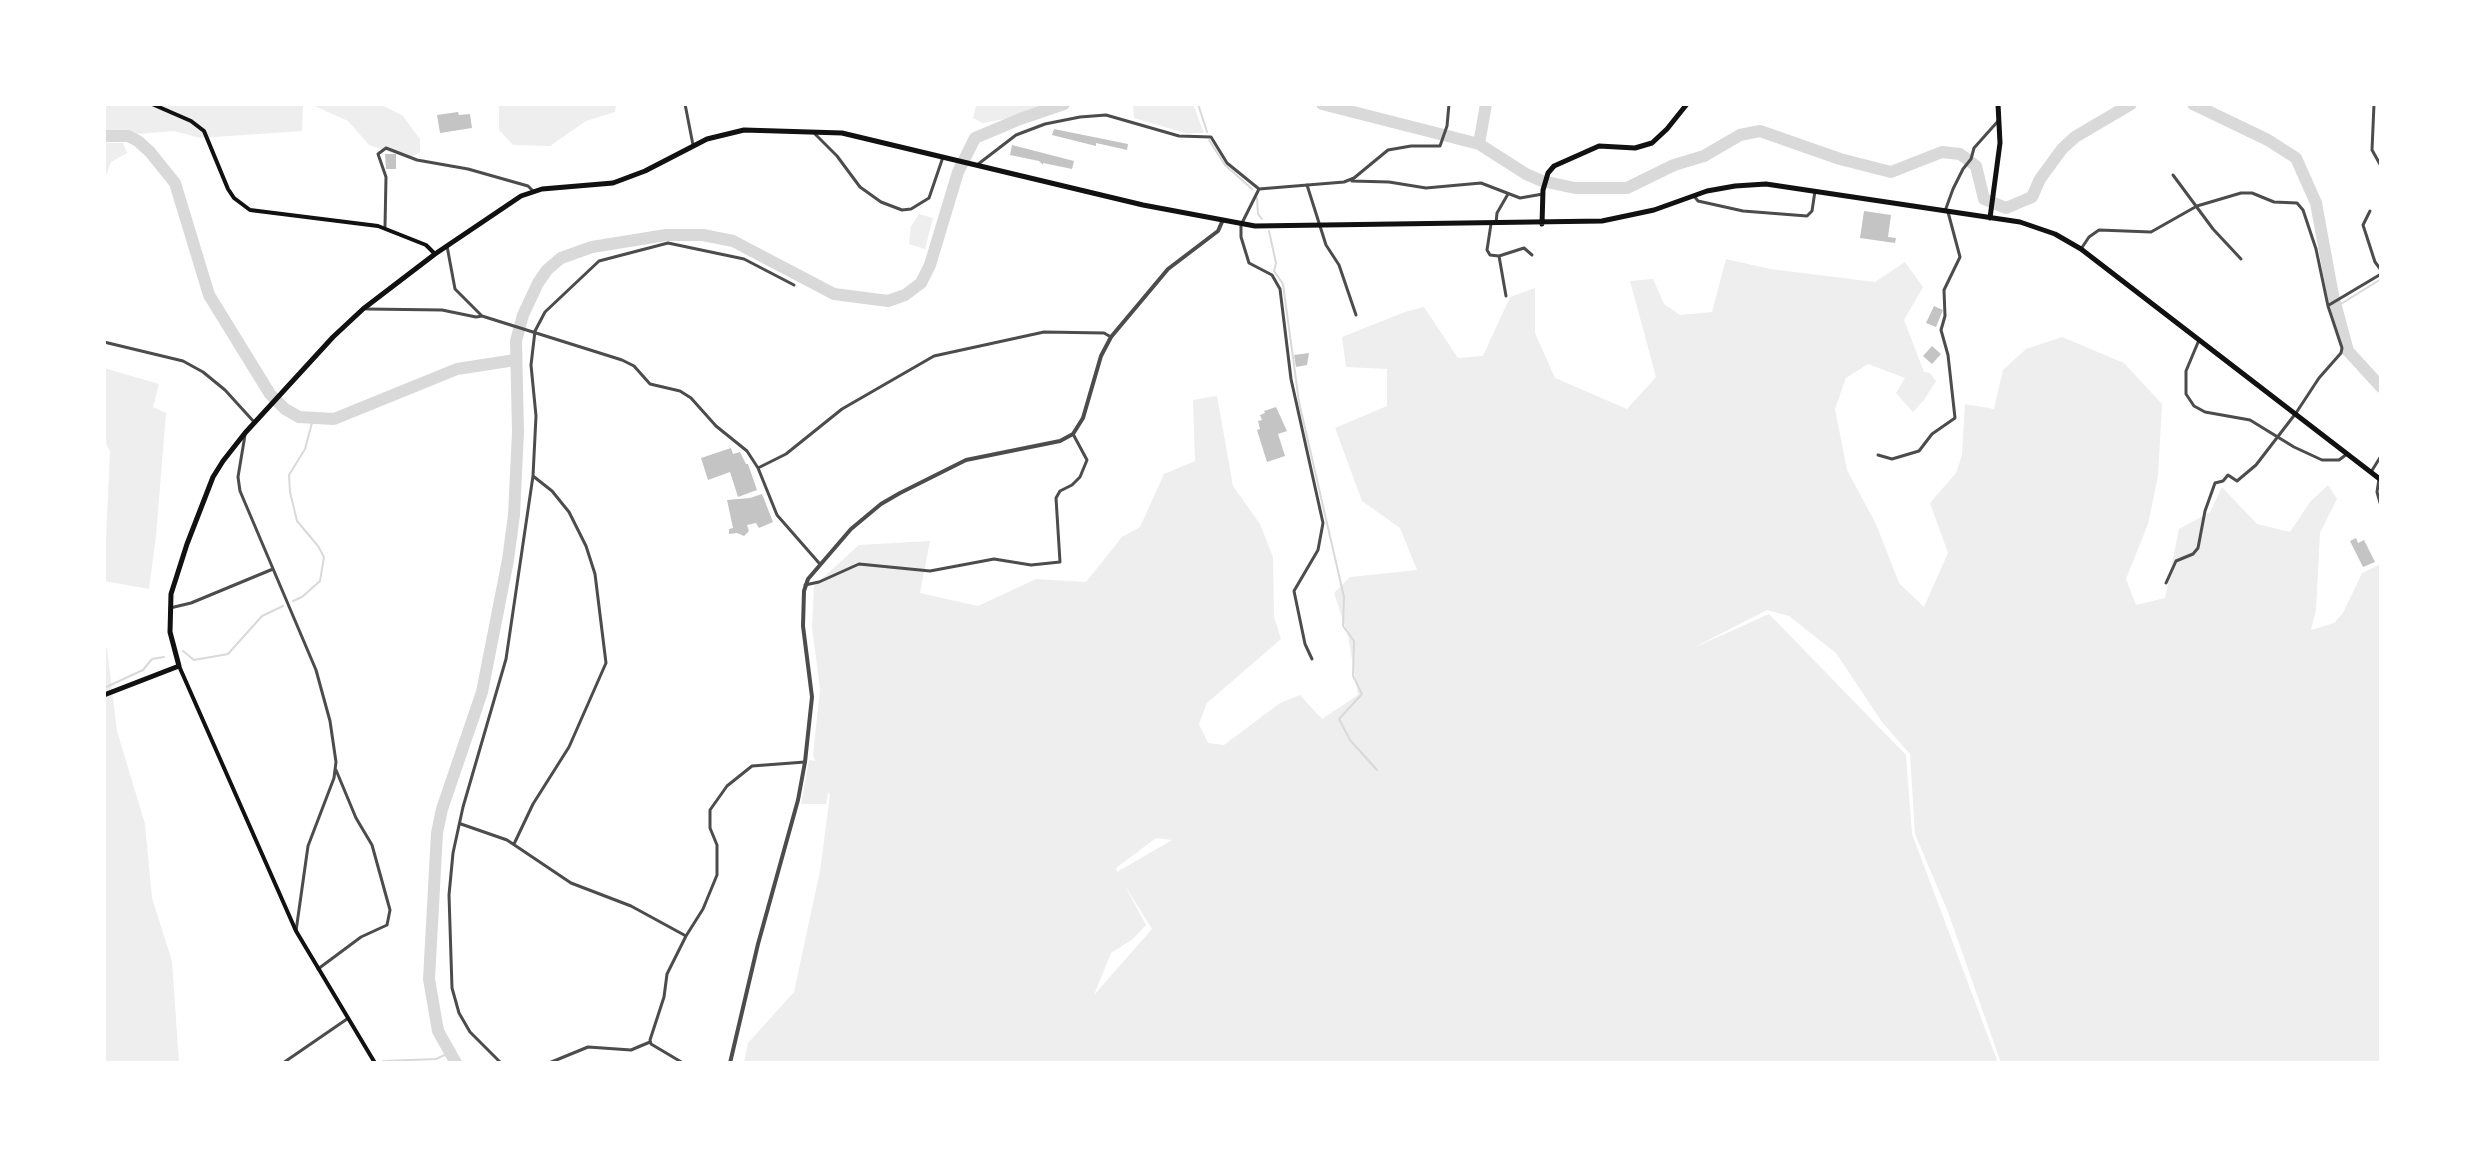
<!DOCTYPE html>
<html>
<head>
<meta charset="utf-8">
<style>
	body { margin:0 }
	#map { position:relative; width:2485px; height:1167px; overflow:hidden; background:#fff; font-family:"Public Sans",sans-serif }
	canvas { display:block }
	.frame { position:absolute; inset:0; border:106px solid #fff; pointer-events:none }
</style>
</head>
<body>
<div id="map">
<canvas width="2485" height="1167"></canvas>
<div class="frame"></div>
</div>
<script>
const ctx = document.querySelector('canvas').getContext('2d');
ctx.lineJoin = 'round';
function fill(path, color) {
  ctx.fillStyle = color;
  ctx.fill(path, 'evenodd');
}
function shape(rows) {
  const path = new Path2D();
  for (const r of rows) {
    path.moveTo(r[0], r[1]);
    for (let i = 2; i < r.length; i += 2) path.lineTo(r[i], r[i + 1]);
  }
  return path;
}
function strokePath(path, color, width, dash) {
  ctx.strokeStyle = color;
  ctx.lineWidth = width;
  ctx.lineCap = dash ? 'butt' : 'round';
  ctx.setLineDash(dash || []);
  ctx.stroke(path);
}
fill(shape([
	[104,104,303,104,302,131,200,138,174,131,138,134,104,132],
	[310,104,380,104,403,116,420,139,420,152,409,159,369,145,348,121],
	[499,104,616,104,615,112,586,121,550,146,513,145,499,130],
	[973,104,1062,104,1016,117,983,123,973,118,976,107],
	[1133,104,1193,104,1204,133,1185,133,1134,118],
	[104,143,123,143,127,153,111,162,104,181],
	[919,214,933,218,925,249,909,244,911,226],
	[1726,259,1770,269,1875,282,1905,262,1923,287,1904,320,1924,372,1930,373,1936,381,1924,400,1913,412,1896,393,1905,378,1868,364,1846,378,1835,409,1847,470,1876,524,1899,583,1924,607,1948,553,1930,503,1956,473,1962,455,1965,404,1994,409,2003,370,2026,349,2062,337,2124,363,2162,404,2158,476,2148,524,2126,579,2136,605,2165,598,2179,529,2210,512,2222,487,2257,524,2290,532,2310,502,2328,485,2337,499,2320,533,2316,610,2311,630,2334,623,2343,613,2362,573,2381,564,2381,1063,2001,1063,1948,912,1915,834,1910,754,1882,722,1836,653,1789,616,1767,610,1691,649,1769,614,1906,755,1912,834,1998,1063,744,1063,748,1043,794,992,820,871,830,795,828,792,826,804,801,804,809,760,815,761,813,755,820,689,812,627,814,586,859,545,930,541,920,593,978,606,1036,579,1086,582,1122,537,1140,527,1164,474,1195,461,1193,400,1217,396,1233,486,1260,524,1273,557,1274,617,1281,639,1207,703,1199,724,1208,743,1224,745,1280,703,1300,695,1322,719,1358,695,1348,636,1334,593,1350,577,1417,570,1400,528,1362,501,1335,428,1387,406,1387,369,1346,367,1342,337,1405,312,1424,307,1458,358,1483,356,1510,297,1535,288,1535,333,1555,378,1627,409,1656,377,1630,281,1653,279,1664,304,1680,315,1712,312],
	[1156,838,1172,840,1117,872,1116,868],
	[1124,884,1152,929,1094,995,1111,953,1133,939,1146,925],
	[104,368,159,384,153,407,166,413,156,536,149,589,104,581,110,452,104,439],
	[104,646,107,648,117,731,145,824,152,898,172,961,179,1063,104,1063]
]), '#eee');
strokePath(shape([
	[1198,104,1207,132],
	[1209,140,1225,165,1252,189],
	[1257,198,1258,214,1262,219],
	[1269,231,1276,263,1274,271,1283,284,1299,402,1344,597,1343,626,1354,641,1353,676,1362,694,1339,719,1350,740,1377,770],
	[2336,307,2381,279],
	[293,601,302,597,320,581,324,557,318,546,297,521,290,492,289,475,305,449,313,419],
	[183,651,194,660,228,654,262,616,283,606],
	[104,688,143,670,152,659,164,657],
	[379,1063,384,1061,436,1059,449,1053]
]), '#d9d9d9', 2);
strokePath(shape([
	[1322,104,1479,144,1526,174,1542,181,1575,188,1627,188,1674,165,1704,156,1740,135,1760,131,1840,159,1891,172,1942,152,1960,154,1976,166,1984,199,2006,208,2032,197,2040,179,2062,149,2075,137,2131,104],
	[2193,104,2268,140,2296,158,2316,203,2333,295,2348,351,2381,387],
	[104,136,128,136,138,141,150,152,175,183,209,295,270,394,285,409,299,417,334,419,457,369,515,360],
	[1479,144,1486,104],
	[456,1063,438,1031,429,979,437,833,442,809,482,692,508,560,514,515,518,432,516,341,523,315,538,283,547,270,561,258,592,247,666,235,703,235,733,241,834,294,888,301,905,295,921,283,930,265,958,172,975,138,1020,119,1064,104]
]), '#d9d9d9', 12);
fill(shape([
	[458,112,459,115,470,114,472,128,440,133,437,115],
	[1054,129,1128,144,1127,150,1096,143,1096,146,1052,135],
	[1012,145,1074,161,1072,169,1043,163,1043,165,1039,161,1010,155],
	[385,154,396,154,396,169,386,169],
	[1864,211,1891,215,1888,237,1896,238,1895,243,1860,238],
	[1934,306,1943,310,1936,327,1926,323],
	[1932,346,1941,354,1932,364,1923,356],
	[1309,353,1307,365,1296,367,1294,355],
	[1276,407,1287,431,1278,434,1285,456,1267,462,1257,430,1260,429,1258,421,1262,420,1260,415,1265,413,1264,411],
	[731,448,733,454,740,452,746,464,748,464,757,490,738,497,730,472,708,480,701,458],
	[762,494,773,522,759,528,756,523,747,525,749,531,744,536,737,533,729,534,729,529,733,528,727,500,750,498],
	[2356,538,2358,543,2364,540,2375,562,2363,567,2350,541]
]), '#c4c4c4');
strokePath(shape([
	[685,104,693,145],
	[2374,104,2372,150,2381,166],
	[815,134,837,156,860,187,881,202,902,210,911,209,929,198,943,157],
	[977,165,1016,135,1045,124,1080,117,1106,115,1179,136,1211,137,1227,163,1259,189],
	[2173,175,2213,229,2241,259],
	[1352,181,1389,182,1426,188,1481,183,1520,198,1543,194],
	[1307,185,1326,245,1339,265,1356,315],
	[1694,196,1698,201,1743,211,1807,216,1812,211,1815,191],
	[1945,211,1953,189,1963,169,1971,159,1974,148,1999,120],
	[2370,211,2363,225,2375,262,2381,270],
	[1496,223,1497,213,1508,194],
	[1491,224,1487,250,1490,255,1499,256,1524,248,1532,255],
	[385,227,386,177,378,154,386,148,417,160,468,169,528,186,533,191],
	[447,246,455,289,482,316,622,360,634,366,650,384,680,391,691,398,716,426,747,451,758,468,777,515,819,563],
	[2081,249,2089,237,2099,230,2151,232,2197,206,2241,193,2252,193,2274,202,2297,203,2303,210,2316,249,2328,306,2342,348,2341,353,2319,378,2296,413,2256,465,2237,481,2228,475,2223,481,2215,483,2205,511,2198,548,2193,554,2176,561,2166,583],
	[1499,256,1506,296],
	[2329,305,2381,274],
	[367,309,442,310,476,317,482,316],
	[2199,340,2186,371,2186,394,2194,406,2205,412,2250,420,2294,447,2322,460,2339,460,2347,454],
	[104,342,183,361,203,372,225,390,255,423],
	[245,435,238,477,240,491,316,670,330,721,336,762,334,778,308,846,296,931],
	[1878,455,1892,459,1919,451,1932,434,1955,418,1948,355,1941,330,1945,316,1944,290,1960,257,1948,212],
	[758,468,786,454,842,409,934,356,1044,332,1104,333,1111,337],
	[2371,472,2381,456],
	[533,476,536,416,531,365,535,331,545,312,599,261,668,243,744,259,794,285],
	[2379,479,2377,492,2381,506],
	[805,585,819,582,859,564,930,571,994,559,1031,565,1060,562,1056,498,1060,491,1072,485,1080,477,1087,460,1073,434],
	[170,608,191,603,273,569],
	[1312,659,1305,644,1294,591,1318,550,1323,523,1291,379,1280,289,1272,275,1249,263,1241,237,1241,225,1259,189,1344,182,1354,178,1388,150,1411,146,1440,146,1447,126,1449,104],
	[461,824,507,840,571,883,631,906,686,936],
	[318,969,361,937,387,925,390,910,372,845,356,818,336,770],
	[283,1063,347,1019],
	[501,1063,470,1032,459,1013,452,988,449,895,453,853,463,807,506,659,533,476,552,491,569,512,586,546,595,574,606,663,569,747,533,804,514,844],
	[549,1063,588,1047,631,1050,650,1042],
	[683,1063,651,1044,650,1040,664,997,667,974,686,936,703,909,717,875,717,845,710,828,710,810,727,786,752,766,805,762]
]), '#4c4c4c', 3);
strokePath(shape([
	[730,1063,758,944,798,800,805,762,812,697,803,626,804,591,808,579,851,529,881,504,900,493,966,460,1060,441,1073,434,1083,418,1101,356,1111,337,1168,269,1218,231,1222,222]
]), '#4c4c4c', 4);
strokePath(shape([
	[152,104,191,121,204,131,228,189,234,198,250,210,378,226,426,245,435,254],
	[179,666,296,931,375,1063]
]), '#111', 4);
strokePath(shape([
	[1990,218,2000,143,1998,104],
	[1542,224,1543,190,1548,173,1554,166,1599,146,1635,148,1652,143,1667,129,1687,104],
	[104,695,179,666,170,632,171,594,187,544,213,477,223,461,245,433,333,337,363,309,435,254,521,196,542,189,613,183,645,171,707,139,744,130,842,133,1143,205,1255,226,1602,221,1654,210,1707,191,1735,186,1766,184,2020,222,2055,234,2081,249,2381,480]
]), '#111', 5);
</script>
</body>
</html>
